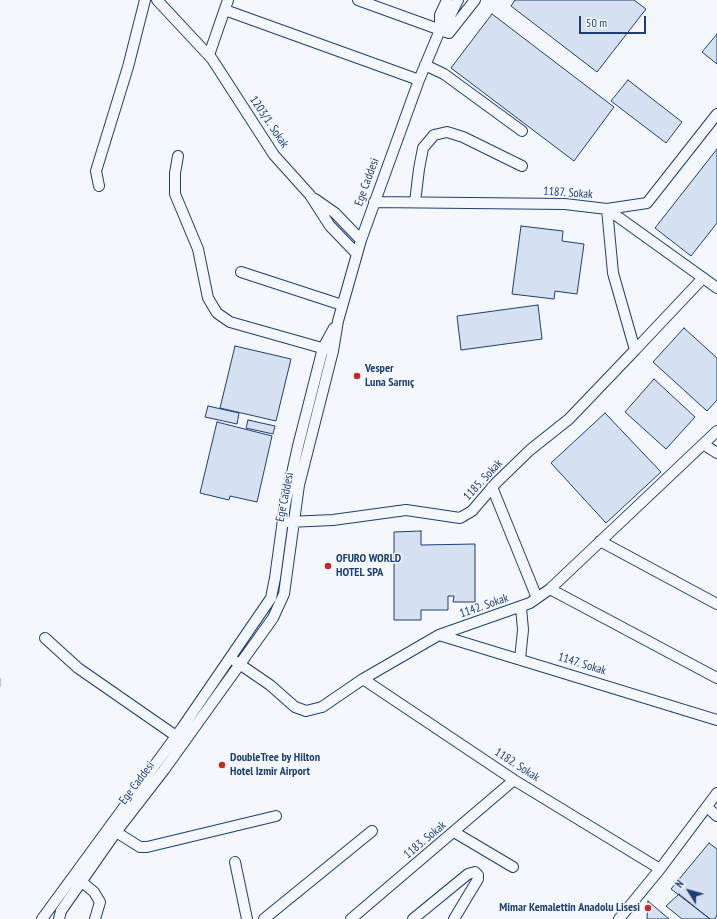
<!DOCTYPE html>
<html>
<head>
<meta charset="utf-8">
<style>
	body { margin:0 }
	#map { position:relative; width:717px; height:919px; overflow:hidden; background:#f4f7fb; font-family:"PT Sans Narrow",sans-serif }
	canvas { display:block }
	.north { position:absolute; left:669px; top:871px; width:40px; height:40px; -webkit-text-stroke:3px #f4f7fb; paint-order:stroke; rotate:307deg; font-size:11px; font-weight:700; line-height:16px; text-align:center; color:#1d3f73 }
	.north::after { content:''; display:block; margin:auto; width:14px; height:18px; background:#1d3f73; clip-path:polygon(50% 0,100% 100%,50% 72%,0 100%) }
	.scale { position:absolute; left:579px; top:16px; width:67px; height:18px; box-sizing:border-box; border:2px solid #1d3f73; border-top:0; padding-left:5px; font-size:12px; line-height:14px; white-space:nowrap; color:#1d3f73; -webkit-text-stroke:3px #f4f7fb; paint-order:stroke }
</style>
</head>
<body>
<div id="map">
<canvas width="717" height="919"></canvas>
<div class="north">N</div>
<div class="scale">50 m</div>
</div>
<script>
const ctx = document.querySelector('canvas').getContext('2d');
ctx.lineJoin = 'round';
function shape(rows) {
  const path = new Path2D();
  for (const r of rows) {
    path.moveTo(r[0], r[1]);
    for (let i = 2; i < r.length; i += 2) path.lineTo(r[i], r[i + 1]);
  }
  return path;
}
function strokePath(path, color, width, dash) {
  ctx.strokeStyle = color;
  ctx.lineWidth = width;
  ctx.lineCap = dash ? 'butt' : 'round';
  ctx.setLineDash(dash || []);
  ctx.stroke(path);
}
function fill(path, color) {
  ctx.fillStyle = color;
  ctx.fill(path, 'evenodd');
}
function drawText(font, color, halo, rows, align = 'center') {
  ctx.font = font + ' "PT Sans Narrow",sans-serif';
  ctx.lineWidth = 3;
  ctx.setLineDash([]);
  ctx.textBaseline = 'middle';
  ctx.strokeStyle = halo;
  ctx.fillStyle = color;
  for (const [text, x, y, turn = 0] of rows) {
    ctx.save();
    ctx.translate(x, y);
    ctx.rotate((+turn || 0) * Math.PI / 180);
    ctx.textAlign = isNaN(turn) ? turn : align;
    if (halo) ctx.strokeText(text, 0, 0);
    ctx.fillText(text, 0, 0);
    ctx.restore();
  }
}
strokePath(shape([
	[0,679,0,686]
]), '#bed0e5', 2.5);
const building = shape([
	[515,0,634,0,646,9,597,72,511,6,515,0],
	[492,14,614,107,574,161,451,68,492,14],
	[717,34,717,64,702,52,717,34],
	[628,80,682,122,666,143,611,101,628,80],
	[717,149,717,223,691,256,655,228,717,149],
	[521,226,563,231,562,241,584,244,577,294,555,291,554,299,512,294,521,226],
	[538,305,542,339,461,350,457,316,538,305],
	[684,328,717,358,717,400,707,411,653,362,684,328],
	[235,346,291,359,276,421,220,408,235,346],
	[654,379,695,417,666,449,625,412,654,379],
	[208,406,239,413,237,424,205,417,208,406],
	[605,413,661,472,606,523,551,463,605,413],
	[248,420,275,426,273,434,246,428,248,420],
	[217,422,272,436,257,502,230,496,229,500,200,493,217,422],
	[421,531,421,545,475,544,475,602,453,602,454,596,448,596,448,610,421,610,421,620,394,620,394,532,421,531],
	[709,843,717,849,717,915,715,919,710,919,671,889,709,843],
	[679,894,710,919,682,919,666,906,679,894],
	[648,901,669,919,647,919,648,901]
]);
fill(building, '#d5e0f0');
strokePath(building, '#1d3f73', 1);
const minor = shape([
	[157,0,212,59,274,155,310,195,330,226,357,254],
	[358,0,449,33,475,0],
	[225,10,419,80],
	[440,30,440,15,447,0],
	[209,55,228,0],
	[425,65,444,74,522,131],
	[178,156,175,173,175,194,198,249,208,298,217,313,230,322,329,350],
	[99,186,96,171,128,67,145,0],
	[315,199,335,213,361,240],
	[374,202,565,204,607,209,647,203,717,114],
	[415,202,419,169,423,148,434,135,447,132,463,137,522,166],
	[607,209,717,288],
	[241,272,342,305],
	[635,350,703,278],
	[703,444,717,453],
	[492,487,537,598],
	[288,522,333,520,406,510,460,518,472,511,496,483,530,450,569,419,635,350,613,273,607,209],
	[600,541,717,604],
	[550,589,717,678],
	[439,635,717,720],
	[45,638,78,668,176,736],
	[520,659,523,630,521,607],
	[235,661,270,685,295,707,306,711,322,707,363,679,439,635,530,603,550,589,717,431],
	[363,679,514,780,660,869],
	[707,807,717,816],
	[116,832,140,847,147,847,276,816],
	[454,832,513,867],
	[235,862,247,919],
	[82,882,94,892,100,902,95,919],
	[42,919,182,728,271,598,275,578,285,505,298,446,323,348,334,328],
	[59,919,61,911,116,832,164,770,273,618,284,594,299,485,333,351,338,321,361,240,419,80,440,30,450,16,458,0],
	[264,919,372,831],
	[351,919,514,780],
	[413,919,468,874,475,872,478,875,478,879,454,919],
	[619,919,660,869,717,793]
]);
strokePath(minor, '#1d3f73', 12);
strokePath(minor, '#f4f7fb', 10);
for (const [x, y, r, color] of [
	[357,376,4,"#c62828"],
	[328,566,4,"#c62828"],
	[222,765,4,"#c62828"],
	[648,908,4,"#c62828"]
]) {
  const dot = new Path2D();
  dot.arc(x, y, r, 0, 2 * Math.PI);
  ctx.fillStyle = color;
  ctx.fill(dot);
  strokePath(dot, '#f4f7fb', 1.5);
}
drawText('12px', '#1d3f73', '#f4f7fb', [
	["1203/1. Sokak",269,122,56],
	["Ege Caddesi",367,182,-70],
	["1187. Sokak",568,193,4],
	["1185. Sokak",483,480,-47],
	["Ege Caddesi",285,497,-79],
	["1142. Sokak",484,606,-19],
	["1147. Sokak",582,664,17],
	["1182. Sokak",517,765,33],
	["Ege Caddesi",137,783,-53],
	["1183. Sokak",425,840,-40]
]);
drawText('bold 12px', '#1d3f73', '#f4f7fb', [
	["Vesper",365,369],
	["Luna Sarnıç",365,383],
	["OFURO WORLD",336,559],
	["HOTEL SPA",336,573],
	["DoubleTree by Hilton",230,758],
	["Hotel Izmir Airport",230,772],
	["Mimar Kemalettin Anadolu Lisesi",640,908,"right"]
], 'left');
</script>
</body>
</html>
